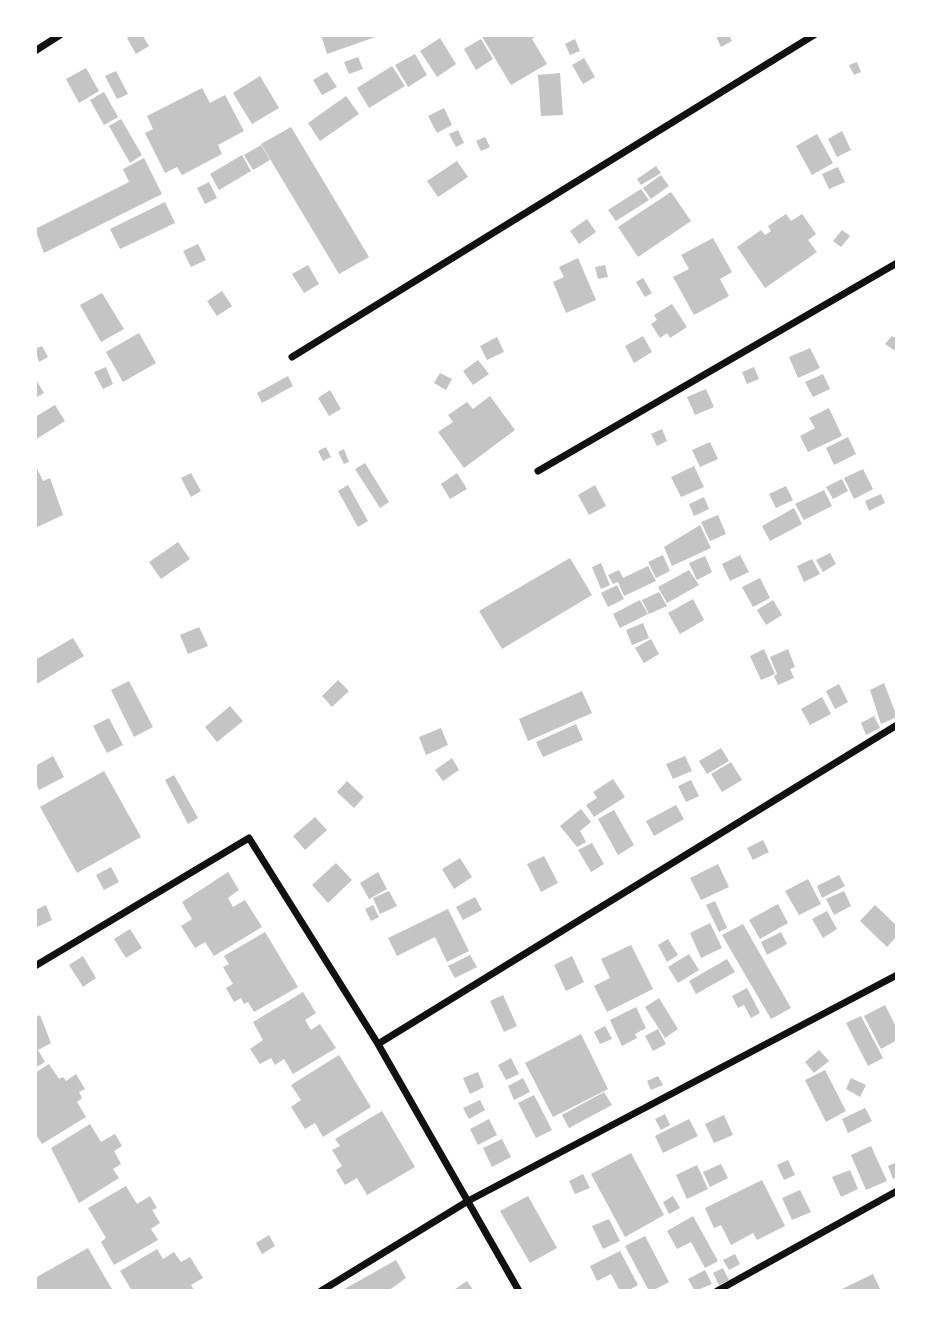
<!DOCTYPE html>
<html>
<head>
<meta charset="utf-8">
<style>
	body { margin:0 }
	#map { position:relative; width:932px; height:1326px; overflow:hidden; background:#fff; font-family:Georgia,serif }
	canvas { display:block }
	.frame { position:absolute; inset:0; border:37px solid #fff; pointer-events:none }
</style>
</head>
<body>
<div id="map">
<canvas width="932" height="1326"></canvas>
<div class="frame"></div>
</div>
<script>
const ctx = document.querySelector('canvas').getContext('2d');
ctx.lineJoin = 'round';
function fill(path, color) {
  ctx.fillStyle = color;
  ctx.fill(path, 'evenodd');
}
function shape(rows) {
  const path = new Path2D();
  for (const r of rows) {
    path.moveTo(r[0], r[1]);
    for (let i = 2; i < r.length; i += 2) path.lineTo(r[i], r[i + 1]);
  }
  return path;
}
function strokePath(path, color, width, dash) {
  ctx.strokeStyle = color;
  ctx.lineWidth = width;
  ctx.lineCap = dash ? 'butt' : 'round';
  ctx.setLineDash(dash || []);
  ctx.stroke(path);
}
fill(shape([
	[132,35,142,35,149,46,136,54,127,38],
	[321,35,381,35,327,54],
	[481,35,538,35,532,39,547,64,511,85],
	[729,35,732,41,721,47,716,36],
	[440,38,456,64,437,77,420,51],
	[481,39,493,59,476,70,464,49],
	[575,39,580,51,570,55,565,44],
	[415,54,427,75,408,87,395,65],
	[358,57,363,69,349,74,344,62],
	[584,58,595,77,583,84,572,65],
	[857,62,861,72,854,75,849,65],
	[392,66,405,86,369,108,357,88],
	[86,68,99,91,79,103,66,79],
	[116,71,128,94,117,99,105,76],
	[327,72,337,87,322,95,313,80],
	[560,73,563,115,541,116,538,75],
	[260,76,279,108,252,124,233,93],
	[202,88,210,103,225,95,244,131,218,145,222,154,182,175,177,167,165,173,145,133,153,129,147,116],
	[104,92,118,117,104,125,90,100],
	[346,96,359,114,320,141,308,123],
	[444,108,452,125,437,133,428,116],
	[121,119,142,155,130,163,109,126],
	[291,127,369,257,339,274,261,144],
	[458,130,464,143,456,147,449,134],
	[842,131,851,150,837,157,828,139],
	[817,134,833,163,812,175,796,146],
	[485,137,490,147,481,151,476,141],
	[261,145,270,160,253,170,244,155],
	[242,155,251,171,219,190,210,174],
	[144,158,162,194,44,253,35,229,129,182,123,169],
	[457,161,468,177,438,197,427,181],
	[656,166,661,173,641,185,637,179],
	[838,167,845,182,829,189,822,174],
	[661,175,669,186,651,199,643,188],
	[209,182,217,198,205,204,197,188],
	[641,189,649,200,616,221,608,210],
	[671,192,691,221,638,257,618,227],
	[165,202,175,223,120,249,110,229],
	[786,214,791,221,802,214,816,234,808,240,817,252,765,288,737,247,761,230,765,235,771,231,768,226],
	[587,219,596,232,579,244,570,231],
	[842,230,850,236,841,247,833,241],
	[713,238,732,272,720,279,729,296,694,315,673,277,689,269,681,255],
	[198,244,206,260,191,267,183,251],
	[578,258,596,300,566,313,553,282,564,277,559,267],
	[308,265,319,284,304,293,292,274],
	[605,265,608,277,598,279,595,267],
	[643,278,652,293,645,297,636,282],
	[222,291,232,306,217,316,207,301],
	[102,293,124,329,101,342,80,305],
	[672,304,687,327,670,338,667,333,660,338,651,324,657,320,654,315],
	[139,333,156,363,123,382,106,352],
	[643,336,652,352,634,363,625,346],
	[892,336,897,339,897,352,885,344],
	[497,337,504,352,487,360,480,346],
	[42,346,48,357,39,362,35,349],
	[810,348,820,368,798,378,789,357],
	[478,360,489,374,473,385,463,371],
	[106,367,113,384,103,389,94,372],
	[754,367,759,379,747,384,742,372],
	[440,373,452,379,446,390,434,383],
	[823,374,830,389,813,397,805,382],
	[288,376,293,386,262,403,257,393],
	[35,378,44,393,35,398],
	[706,389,714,407,695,415,687,397],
	[330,390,341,409,329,416,318,398],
	[490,396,515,430,464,468,438,432,453,422,448,415,467,402,473,409],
	[55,405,65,421,35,440,35,417],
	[829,408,842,436,808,452,800,436,815,428,809,418],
	[662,429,667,441,657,446,651,434],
	[848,437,856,454,834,465,826,448],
	[710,442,718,459,700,467,692,450],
	[326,447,331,457,323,461,318,451],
	[344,449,349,462,344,464,338,452],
	[365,463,389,502,380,508,355,469],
	[35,464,43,481,50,478,63,515,35,528],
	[694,466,704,487,681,497,671,477],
	[863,469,873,489,854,499,844,478],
	[191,473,201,491,191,497,181,478],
	[457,473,467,489,450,499,441,484],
	[842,479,848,491,833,499,826,487],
	[348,485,368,521,358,527,338,491],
	[595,485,606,506,589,515,578,495],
	[786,486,793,500,776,508,769,494],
	[824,490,832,506,804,520,795,504],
	[881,494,885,503,869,511,865,501],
	[704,497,709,509,694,516,689,504],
	[794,508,802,524,770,541,762,526],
	[718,515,726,534,710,541,701,522],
	[700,525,711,548,672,566,664,547],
	[178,542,190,559,161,579,149,562],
	[830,553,836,564,823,572,816,560],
	[663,555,670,571,656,578,648,562],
	[740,555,749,572,730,581,722,564],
	[705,556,712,572,697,580,689,563],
	[570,558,592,595,502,649,479,611],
	[812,559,820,574,804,582,797,566],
	[601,563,610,585,601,589,592,567],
	[648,566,656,581,624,596,618,582,613,584,608,575,619,570,623,578],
	[689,570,699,585,667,603,658,587],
	[760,578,770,598,753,607,742,587],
	[617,585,624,599,608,607,601,593],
	[659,592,667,606,649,614,642,600],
	[693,599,704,620,680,634,668,613],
	[640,600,648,614,620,628,613,614],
	[773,600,782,615,766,625,757,610],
	[643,623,649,638,632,645,626,630],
	[199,627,208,646,188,654,180,635],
	[73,638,84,656,35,685,35,660],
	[651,639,659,654,644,663,635,648],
	[764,649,775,674,761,680,750,656],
	[788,649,795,667,790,669,794,678,778,685,774,676,777,674,770,657],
	[338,680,349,691,332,707,322,696],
	[129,681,153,727,134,737,111,690],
	[884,683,897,717,881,724,870,690],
	[839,684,848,702,835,709,826,691],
	[582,691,592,713,528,741,519,719],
	[822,697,831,714,810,725,801,709],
	[230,706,243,721,217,742,205,727],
	[874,716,880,728,866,735,861,723],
	[109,718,123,745,107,753,93,726],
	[576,724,583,740,543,757,536,742],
	[441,728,448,745,426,755,419,737],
	[721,748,729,761,707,774,699,761],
	[53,756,64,777,39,790,35,782,35,766],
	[685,756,692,771,673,779,666,764],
	[452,758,459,770,443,781,435,770],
	[731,762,742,780,722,792,711,774],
	[104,771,141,837,77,873,40,807],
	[174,775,198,818,188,824,165,780],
	[613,779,625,797,594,817,586,805,597,798,593,792],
	[691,780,699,796,686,802,678,786],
	[347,781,364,797,354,808,337,792],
	[676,805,684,819,654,836,646,821],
	[581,809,591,822,580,831,586,842,577,847,560,826],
	[614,810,634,845,618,855,598,819],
	[315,817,327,830,305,850,293,836],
	[763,840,769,852,753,860,747,848],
	[592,843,604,864,591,872,578,850],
	[544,856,558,883,541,892,527,864],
	[460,858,472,877,454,889,442,869],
	[336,863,352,880,328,903,312,885],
	[718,864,729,887,701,900,690,878],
	[111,867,119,882,104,890,96,875],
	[228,872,239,890,228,898,233,907,245,900,262,927,214,956,205,942,195,948,181,926,192,919,182,902],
	[378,872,387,889,369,899,360,883],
	[839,875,845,886,822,898,817,886],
	[808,879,821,904,799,915,785,891],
	[389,891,397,906,380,914,373,898],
	[844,891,851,906,834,915,826,899],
	[475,897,482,910,463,920,456,907],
	[715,901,727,928,719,932,706,905],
	[778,904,788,923,760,939,749,920],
	[46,905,52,920,35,928,35,910],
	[373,905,379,917,371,921,365,909],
	[875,905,897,926,897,936,887,947,860,921],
	[448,909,469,951,447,962,435,937,397,956,388,938],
	[827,911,837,929,823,938,812,919],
	[710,923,722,948,701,958,690,933],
	[743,924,791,1008,771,1019,722,935],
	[130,929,142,948,126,958,114,939],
	[265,932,298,987,254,1012,248,1002,244,1004,241,998,234,1002,226,988,233,984,223,967,229,964,224,956],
	[781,932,787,944,767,955,761,942],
	[668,939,678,955,667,962,658,945],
	[631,945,653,989,607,1012,594,986,610,978,601,959],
	[689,954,699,970,678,983,668,967],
	[470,955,477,967,455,978,448,966],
	[83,956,96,978,83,987,69,965],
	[572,956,584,982,566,991,554,965],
	[727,959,735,972,696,994,689,981],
	[747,988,760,1013,751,1018,744,1005,738,1008,732,996],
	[303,992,316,1013,305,1020,311,1030,320,1024,336,1048,293,1074,284,1059,275,1065,271,1058,260,1064,250,1049,263,1040,253,1022],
	[503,995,517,1026,504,1032,490,1001],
	[659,998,678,1029,665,1038,645,1007],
	[885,1005,897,1029,897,1040,881,1049,864,1016],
	[636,1007,646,1028,635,1034,637,1038,622,1046,610,1020],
	[40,1015,51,1043,38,1050,45,1062,35,1068,35,1018],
	[861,1016,883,1058,868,1066,846,1023],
	[605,1026,612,1039,600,1044,594,1032],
	[658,1029,666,1044,653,1051,645,1036],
	[581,1034,608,1089,553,1117,525,1063],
	[819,1050,829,1061,814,1073,805,1062],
	[339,1055,371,1107,323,1137,315,1123,305,1129,291,1107,301,1100,291,1085],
	[511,1058,519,1074,506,1080,498,1065],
	[49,1064,59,1079,63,1077,66,1081,76,1074,85,1089,79,1092,82,1098,77,1102,86,1117,42,1144,35,1133,35,1073],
	[825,1070,846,1111,826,1122,805,1080],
	[478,1072,484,1087,470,1094,463,1078],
	[658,1076,663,1085,651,1090,647,1081],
	[523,1078,530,1092,514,1100,508,1086],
	[851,1078,866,1085,860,1097,846,1089],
	[604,1092,612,1105,569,1128,562,1115],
	[534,1095,552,1130,536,1138,518,1103],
	[480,1100,485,1110,469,1119,463,1108],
	[865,1108,872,1121,848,1133,842,1119],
	[382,1111,415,1167,367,1195,357,1178,345,1185,336,1170,342,1166,332,1150,340,1146,335,1139],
	[665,1114,670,1125,661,1130,655,1119],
	[724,1115,733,1135,714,1143,705,1124],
	[489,1119,497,1135,478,1145,470,1129],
	[689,1119,698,1136,663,1153,655,1136],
	[90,1124,101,1142,115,1134,122,1146,114,1151,121,1164,113,1169,119,1178,79,1203,51,1148],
	[502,1139,511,1157,492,1167,483,1148],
	[871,1146,887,1181,866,1190,851,1155],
	[631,1153,664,1215,625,1237,591,1174],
	[788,1160,795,1175,784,1180,777,1165],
	[897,1162,897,1177,893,1179,888,1166],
	[721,1164,728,1178,710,1187,703,1172],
	[697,1165,708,1189,687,1199,676,1175],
	[850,1170,858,1189,841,1197,832,1177],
	[583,1174,590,1188,575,1194,569,1181],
	[762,1180,785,1226,757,1240,753,1233,731,1245,721,1225,714,1228,705,1208],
	[126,1186,137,1204,150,1196,157,1208,152,1210,160,1223,151,1229,158,1240,114,1265,101,1242,106,1238,88,1208],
	[800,1190,811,1212,792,1220,782,1198],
	[528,1196,557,1248,530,1263,500,1211],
	[673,1196,680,1208,669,1214,663,1202],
	[693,1216,718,1261,705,1268,691,1242,677,1249,667,1231],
	[609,1219,620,1241,603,1249,592,1226],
	[269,1235,275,1246,262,1254,256,1243],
	[645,1236,669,1282,652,1291,649,1291,625,1246],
	[88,1248,113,1291,35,1291,35,1278],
	[157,1249,163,1259,174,1252,181,1262,190,1257,203,1278,191,1285,195,1291,132,1291,120,1271],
	[620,1251,638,1285,627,1291,620,1291,611,1274,597,1281,590,1266],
	[735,1254,740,1264,729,1270,723,1260],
	[396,1260,406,1278,388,1291,341,1291],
	[723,1268,729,1280,719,1285,713,1273],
	[705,1270,712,1284,695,1291,688,1279],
	[873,1274,881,1291,838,1291],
	[467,1281,474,1291,452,1291]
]), '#c4c4c4');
strokePath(shape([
	[35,51,60,35],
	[292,357,814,35],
	[538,471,897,263],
	[35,966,249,838,378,1044,519,1291],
	[378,1044,897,725],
	[321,1291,468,1201,897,975],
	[717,1291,897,1191]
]), '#111', 7);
</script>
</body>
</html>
